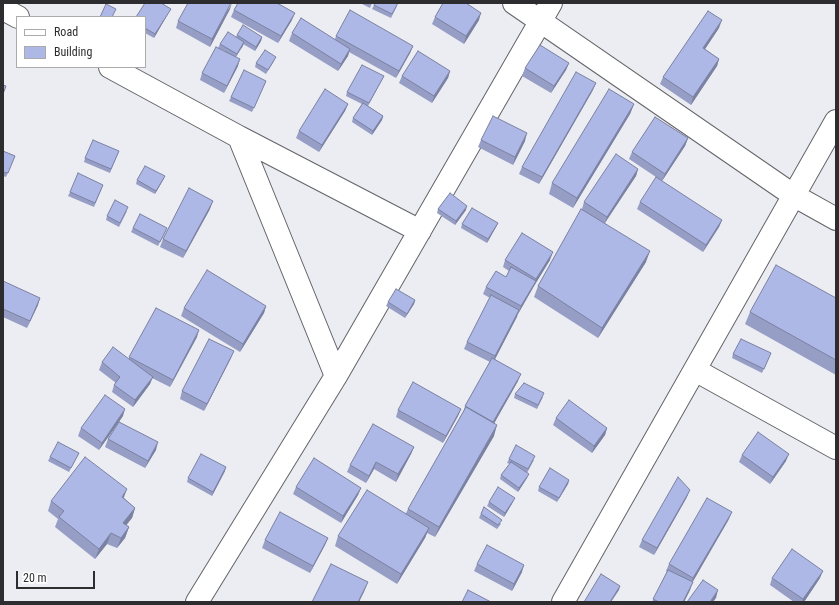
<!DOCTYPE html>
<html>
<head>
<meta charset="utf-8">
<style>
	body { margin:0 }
	#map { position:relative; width:839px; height:605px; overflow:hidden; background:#ecedf2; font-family:"Roboto Condensed",sans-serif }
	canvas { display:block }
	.frame { position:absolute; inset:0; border:4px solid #2d2d2f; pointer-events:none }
	.legend { position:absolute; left:16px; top:16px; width:130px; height:52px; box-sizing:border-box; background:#fff; border:1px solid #ababac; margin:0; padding:5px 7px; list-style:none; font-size:12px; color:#2d2d2f }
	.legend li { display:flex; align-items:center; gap:8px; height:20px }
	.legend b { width:20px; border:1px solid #ababac }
	.scale { position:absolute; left:16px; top:571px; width:79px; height:18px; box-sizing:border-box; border:2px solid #2d2d2f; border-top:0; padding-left:5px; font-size:12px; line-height:14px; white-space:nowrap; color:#2d2d2f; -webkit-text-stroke:3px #fff; paint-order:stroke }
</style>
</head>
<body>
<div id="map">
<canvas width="839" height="605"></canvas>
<div class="frame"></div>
<ul class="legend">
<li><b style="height:5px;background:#fff"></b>Road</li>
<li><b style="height:11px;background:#aeb8e6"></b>Building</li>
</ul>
<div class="scale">20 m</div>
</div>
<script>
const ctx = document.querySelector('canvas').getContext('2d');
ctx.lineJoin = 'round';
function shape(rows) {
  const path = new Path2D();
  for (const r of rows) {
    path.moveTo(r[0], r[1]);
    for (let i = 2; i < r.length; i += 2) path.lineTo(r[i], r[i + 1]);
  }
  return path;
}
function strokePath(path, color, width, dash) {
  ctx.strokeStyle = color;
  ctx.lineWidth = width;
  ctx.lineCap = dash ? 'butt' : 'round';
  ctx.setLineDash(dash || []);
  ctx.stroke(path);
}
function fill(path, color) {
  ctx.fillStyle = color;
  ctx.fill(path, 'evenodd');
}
const minor = shape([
	[514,3,793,195,836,219],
	[3,9,18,17],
	[110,67,239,137,336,376],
	[239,137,420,231],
	[695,370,836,448],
	[197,602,336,376,551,3],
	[563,602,836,121]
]);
strokePath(minor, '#636468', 24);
strokePath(minor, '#fff', 22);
fill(shape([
	[360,3,372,3,370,8],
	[374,5,397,6,391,18,372,9],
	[230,9,210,47,176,28,178,21],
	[234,10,292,20,278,43,231,17],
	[169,12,154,38,145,33,145,17],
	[435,17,479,20,464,44,432,24],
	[719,28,705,49,719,59,717,66,691,105,660,84,663,77],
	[292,33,335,39,336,36,413,46,410,53,396,78,349,52,348,56,338,71,289,41],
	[237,35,262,37,261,41,255,51,243,44,236,57,238,66,224,93,200,80,202,73,225,51,218,48,220,44,236,37],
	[274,61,266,74,255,67,256,63],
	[569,63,566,70,551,93,522,76,525,68],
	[450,71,448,78,432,103,399,83,402,76],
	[384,76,382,80,368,106,383,116,382,120,372,135,352,122,353,118,362,104,346,96,347,92],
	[266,81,252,112,229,101,231,97],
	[593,90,539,184,519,174,522,167],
	[348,104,345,111,319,152,296,138,299,131],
	[634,104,630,114,573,208,549,194,552,183],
	[688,138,685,146,662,181,629,159,632,152],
	[481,140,525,141,513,165,478,147],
	[3,151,15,156,6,177,3,176],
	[119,151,110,173,84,162,85,158],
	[638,169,636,176,605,223,646,262,598,338,534,297,538,286,582,209,584,202],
	[165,176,163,180,155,194,136,184,137,180],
	[102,188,94,207,68,196,70,192],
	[640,202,722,220,719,227,703,252,637,209],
	[210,209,183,258,160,247,163,239],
	[438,209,466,210,455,225,437,213],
	[127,211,119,227,106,220,107,216],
	[498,223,496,227,487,243,461,228,462,224],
	[133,228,167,228,158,246,131,232],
	[505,260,550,260,534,286,518,314,518,313,495,359,518,381,494,423,494,436,435,537,427,533,425,538,397,584,335,546,338,536,406,513,408,509,463,413,465,406,490,362,464,349,467,342,490,298,483,294,486,287,506,277,509,271,503,267],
	[3,282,38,305,27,328,3,317],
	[836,298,836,375,745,324,750,312],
	[415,300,414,304,405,318,386,306,388,302],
	[266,306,264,313,240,352,181,316,184,308],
	[197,337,170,387,152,378,150,384,133,407,112,392,114,385,116,383,99,370,102,362,129,359,129,357],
	[771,353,762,373,732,358,733,354],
	[231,358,204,411,180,399,182,391],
	[515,394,543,397,537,409,514,398],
	[461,409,458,416,443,443,396,417,398,410],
	[123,416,99,450,78,436,81,428],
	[556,418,607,428,605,435,592,453,553,425],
	[108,439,156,450,145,468,105,447],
	[414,447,411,454,396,482,374,469,366,483,347,472,350,465],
	[79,453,69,472,48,461,50,457],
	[742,455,786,461,770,484,739,462],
	[509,459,534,460,527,473,527,478,518,492,500,479,501,475,510,464,507,463],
	[225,471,212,496,187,482,188,478],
	[569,480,568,484,557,502,538,491,539,487],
	[296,487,361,488,358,495,341,523,293,494],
	[687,497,654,555,639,547,642,540],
	[124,498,135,508,132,518,126,525,129,527,125,538,117,548,107,544,95,559,55,527,58,519,48,511,51,501],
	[489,502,513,502,504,517,487,506],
	[484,507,501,524,497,529,479,518],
	[729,519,692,582,690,590,684,602,652,602,667,572,666,571,669,564],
	[328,538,325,545,310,573,262,548,265,540],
	[477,564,522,572,512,591,474,571],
	[772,578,820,578,804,602,794,602,770,585]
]), '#969ec6');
fill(shape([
	[232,3,230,9,210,47,212,39],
	[171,9,169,12,154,38,155,34],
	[295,13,292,20,278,43,281,36],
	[481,13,479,20,464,44,466,36],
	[722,20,719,28,701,55,703,48],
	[262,37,261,41,255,51,256,47],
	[244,42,243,46,235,58,237,54],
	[413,46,410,53,396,78,399,71],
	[350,49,348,56,338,71,341,64],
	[240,59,238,66,224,93,227,86],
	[719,59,717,66,691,105,693,97],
	[569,63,566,70,551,93,554,86],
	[450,71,448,78,432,103,434,96],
	[596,83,593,90,539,184,542,177],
	[348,104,345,111,319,152,322,145],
	[634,104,630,114,573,208,577,198],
	[383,116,382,120,372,135,373,131],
	[527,133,525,141,513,165,515,157],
	[688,138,685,146,662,181,665,174],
	[638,169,636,176,604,224,607,217],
	[165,176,163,180,155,194,156,191],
	[213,201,210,209,183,258,186,251],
	[467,206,466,210,455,225,456,221],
	[722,220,719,227,703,252,706,245],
	[498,223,496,227,487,243,488,239],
	[650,251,646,262,598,338,602,328],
	[553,252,550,260,534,286,518,314,521,306,536,279],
	[40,298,38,305,27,328,30,321],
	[415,300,414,304,405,318,407,314],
	[266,306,264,313,240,352,243,344],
	[519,310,517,317,493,363,495,356],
	[199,330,197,337,170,387,173,380],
	[234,351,231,358,204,411,207,404],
	[521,374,518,381,491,429,493,422],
	[153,377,150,384,133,407,135,400],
	[125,409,123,416,99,450,102,443],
	[461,409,458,416,443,443,446,436],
	[497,425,494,436,435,537,439,527],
	[607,428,605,435,592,453,594,446],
	[158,442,156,450,145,468,148,461],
	[414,447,411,454,396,482,398,474],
	[789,454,786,461,770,484,773,477],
	[376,462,374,469,366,483,369,476],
	[226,467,225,471,212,496,213,492],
	[529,474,527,478,518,492,519,488],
	[569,480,568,484,557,502,559,498],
	[361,488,358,495,341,523,343,516],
	[127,489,123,500,122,497],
	[690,490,687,497,654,555,657,548],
	[515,498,513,502,504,517,505,513],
	[135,508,132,518,120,533,123,523],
	[732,512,729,519,691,585,693,578],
	[129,527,125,538,117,548,121,538],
	[429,528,425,538,397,584,401,574],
	[111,533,107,544,95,559,99,549],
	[328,538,325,545,310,573,313,566],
	[524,565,522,572,512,591,514,584],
	[823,571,820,578,804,602,802,602,803,599],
	[368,582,364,592,359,602,358,602],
	[693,582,690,590,684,602,683,602],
	[620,586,619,590,611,602,610,602],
	[718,590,716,598,713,602,710,602]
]), '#7a81a1');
const building = shape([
	[145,3,161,3,171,9,155,34,145,28,145,17,136,17,145,3],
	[188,3,231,3,212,39,178,21,188,3],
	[238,3,277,3,295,13,281,36,234,10,238,3],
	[375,3,398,3,392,14,374,5,375,3],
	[443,3,466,3,481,13,466,36,435,17,443,3],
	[106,4,116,9,112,17,100,17,106,4],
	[350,10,413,46,399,71,336,36,350,10],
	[708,11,722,20,703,48,719,59,693,97,663,77,708,11],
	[301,18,350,49,341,64,292,33,301,18],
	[243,25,262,37,256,47,237,35,243,25],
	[228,32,244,42,237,54,220,44,228,32],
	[540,45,569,63,554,86,525,68,540,45],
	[216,47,240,59,227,86,202,73,216,47],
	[265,50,276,57,268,70,256,63,265,50],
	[418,51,450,71,434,96,402,76,418,51],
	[362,65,384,76,369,103,347,92,362,65],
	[244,70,266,81,254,108,231,97,244,70],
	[576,72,596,83,542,177,522,167,576,72],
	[3,85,6,86,3,94,3,85],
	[325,89,348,104,322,145,299,131,325,89],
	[609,89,634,104,577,198,552,183,609,89],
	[363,103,383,116,373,131,353,118,363,103],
	[493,116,527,133,515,157,481,140,493,116],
	[655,117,688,138,665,174,632,152,655,117],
	[93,140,119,151,111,169,85,158,93,140],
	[3,151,15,156,8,173,3,172,3,151],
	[616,154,638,169,607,217,584,202,616,154],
	[145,166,165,176,156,191,137,180,145,166],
	[78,173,103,185,95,203,70,192,78,173],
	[656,177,722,220,706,245,640,202,656,177],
	[189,188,213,201,186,251,163,239,189,188],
	[450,193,467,206,456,221,438,209,450,193],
	[115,200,128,207,120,223,107,216,115,200],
	[472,208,498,223,488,239,462,224,472,208],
	[581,209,650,251,602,328,538,286,581,209],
	[140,214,167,228,160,242,133,228,140,214],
	[522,233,553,252,536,279,505,260,522,233],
	[776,265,836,298,836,360,750,312,776,265],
	[511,267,536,281,521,306,486,287,496,271,506,277,511,267],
	[207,270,266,306,243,344,184,308,207,270],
	[3,281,40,298,30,321,3,309,3,281],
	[396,289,415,300,407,314,388,302,396,289],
	[491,295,519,310,495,356,467,342,491,295],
	[156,308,199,330,173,380,129,357,156,308],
	[209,339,234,351,207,404,182,391,209,339],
	[741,339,771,353,764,369,733,354,741,339],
	[113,347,153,377,135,400,114,385,120,377,102,362,113,347],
	[492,358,521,374,493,422,465,406,492,358],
	[413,382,461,409,446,436,398,410,413,382],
	[524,383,544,393,538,405,515,394,524,383],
	[105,395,125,409,102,443,81,428,105,395],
	[569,400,607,428,594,446,556,418,569,400],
	[466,407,497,425,439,527,408,509,466,407],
	[119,422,158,442,148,461,108,439,119,422],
	[373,424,414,447,398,474,376,462,369,476,350,465,373,424],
	[758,432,789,454,773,477,742,455,758,432],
	[58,442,79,453,71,468,50,457,58,442],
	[516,445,535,456,528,469,509,459,516,445],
	[201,454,226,467,213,492,188,478,201,454],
	[85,457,127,489,122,497,135,508,123,523,129,527,121,538,111,533,99,549,59,517,64,511,51,501,85,457],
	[314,458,361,488,343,516,296,487,314,458],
	[511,462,529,474,519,488,501,475,511,462],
	[550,468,569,480,559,498,539,487,550,468],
	[678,477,690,490,657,548,642,540,678,477],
	[498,487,515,498,505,513,489,502,498,487],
	[367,490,429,528,401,574,338,536,367,490],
	[707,498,732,512,693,578,669,564,707,498],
	[484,507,502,520,498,525,481,514,484,507],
	[280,512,328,538,313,566,265,540,280,512],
	[487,545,524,565,514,584,477,564,487,545],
	[792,549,823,571,803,599,772,578,792,549],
	[331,564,368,582,358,602,312,602,331,564],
	[668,570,693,582,683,602,659,602,653,599,668,570],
	[601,574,620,586,610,602,584,602,601,574],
	[703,580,718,590,710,602,687,602,703,580],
	[468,590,491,602,462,602,468,590]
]);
fill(building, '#aeb8e6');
strokePath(building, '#7a81a1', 1);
</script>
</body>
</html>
